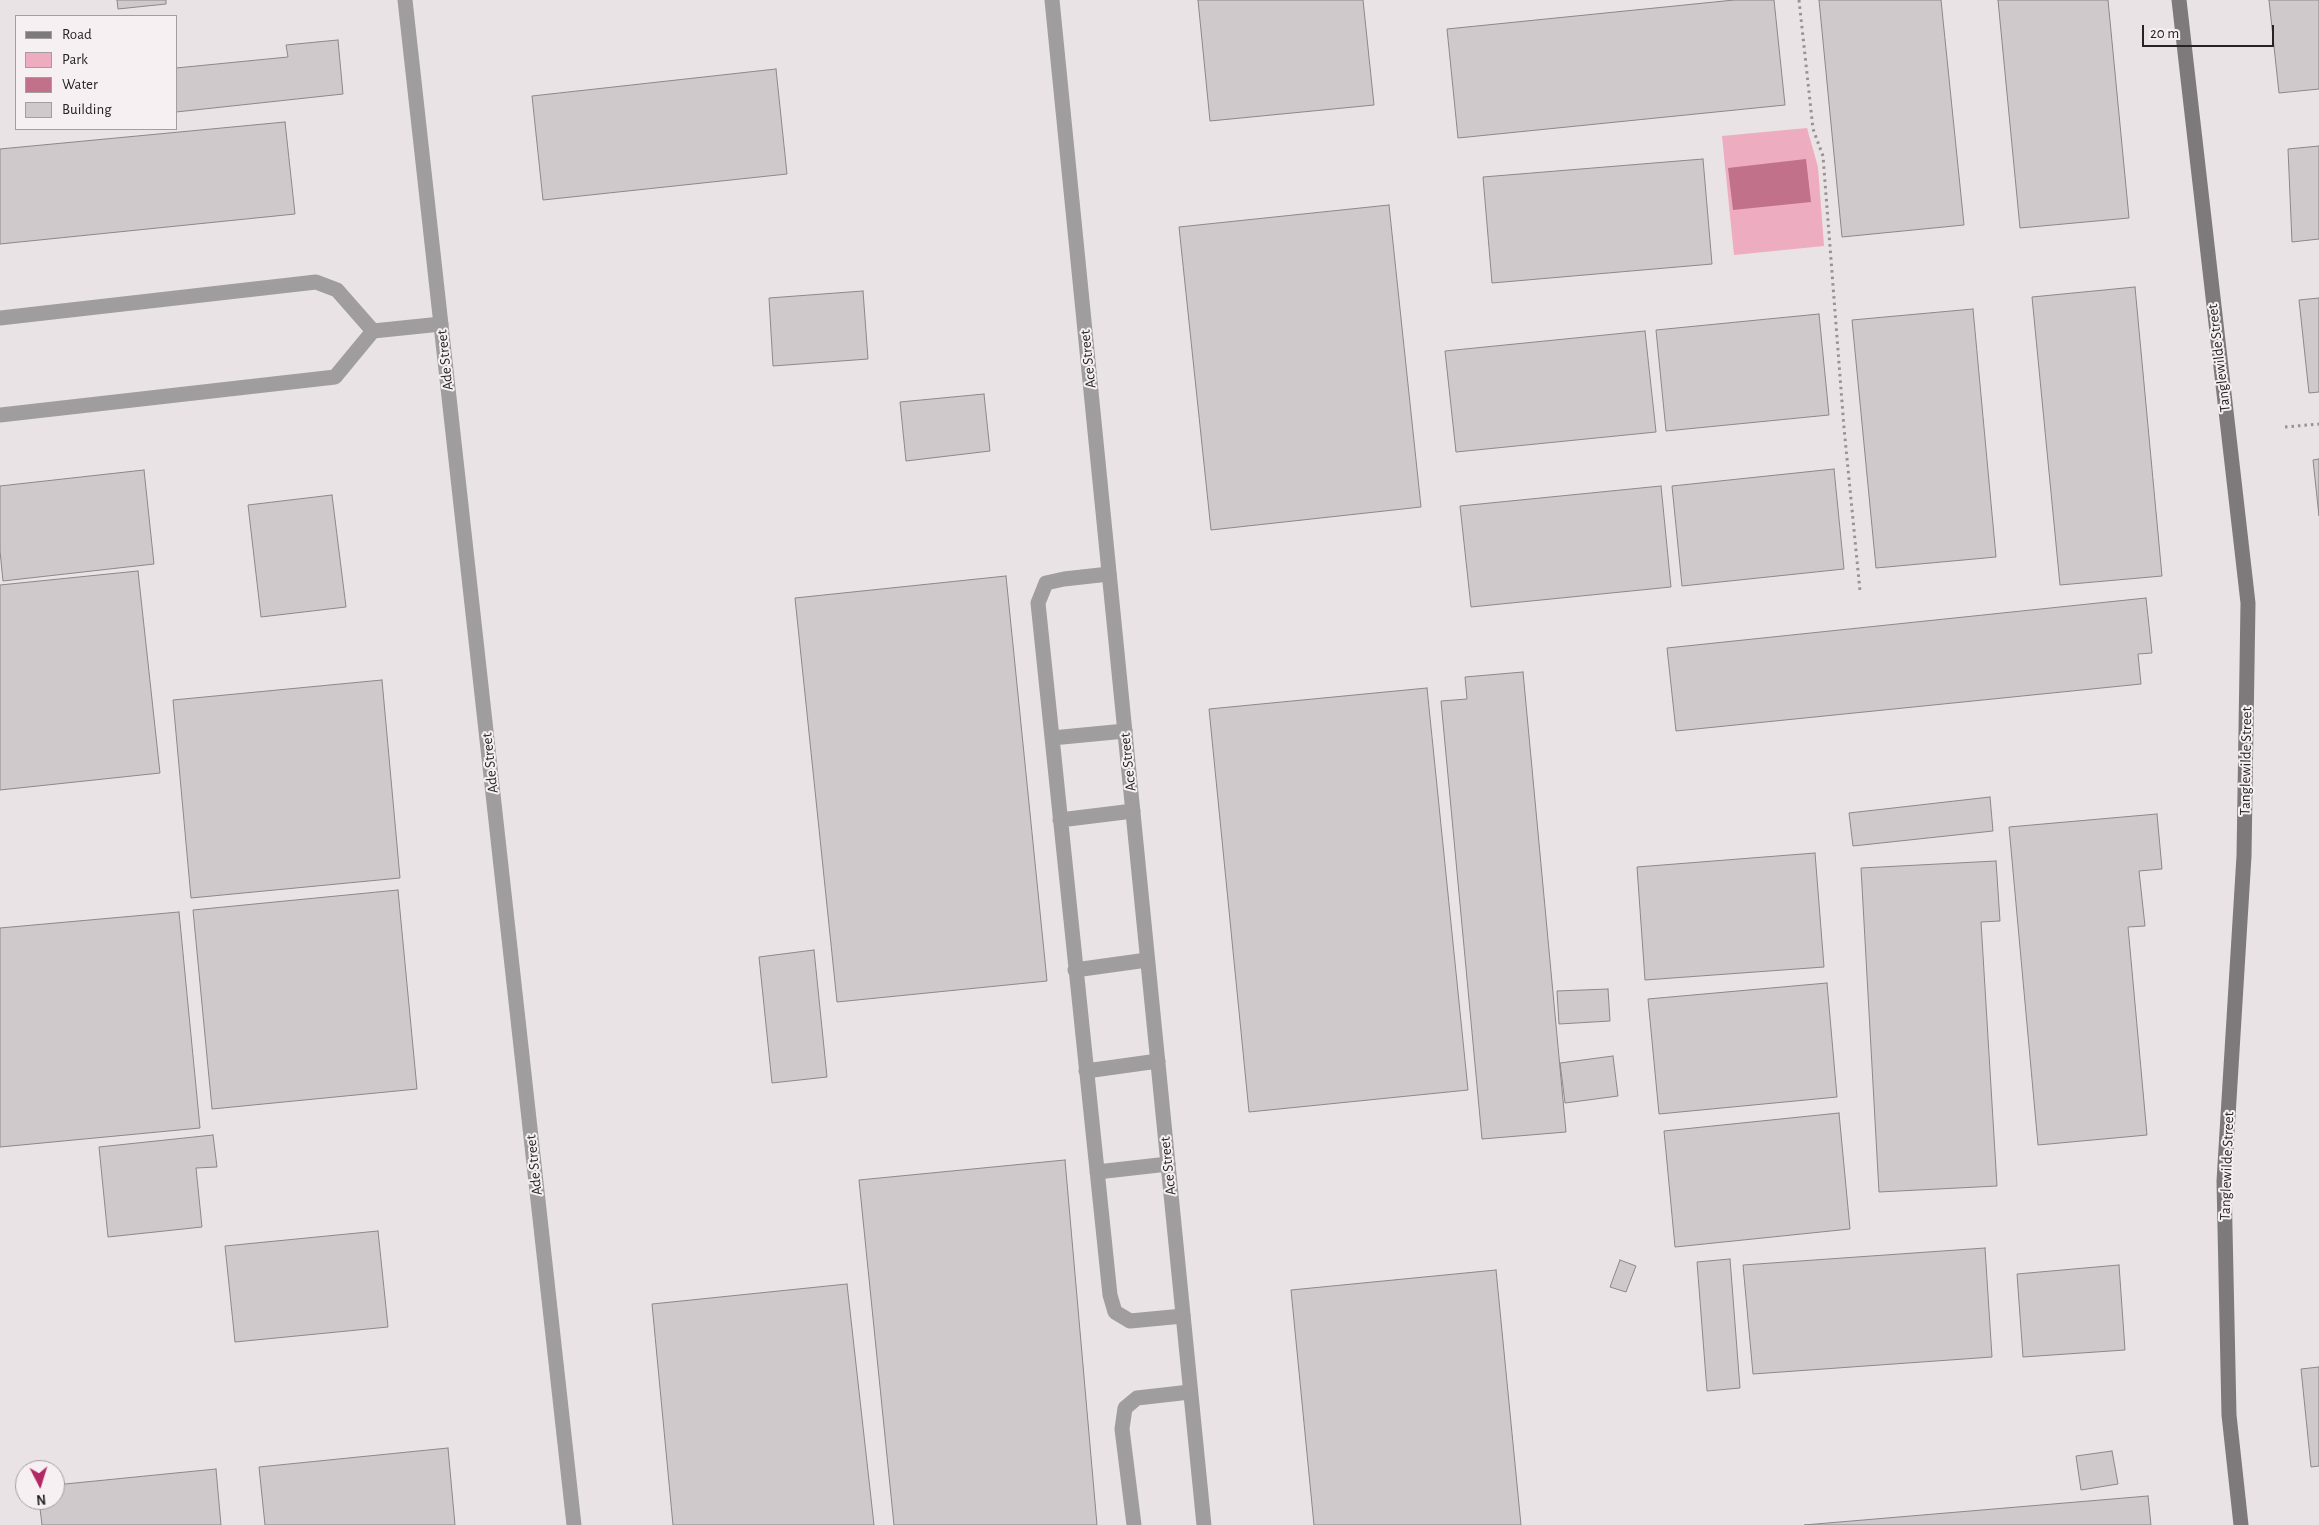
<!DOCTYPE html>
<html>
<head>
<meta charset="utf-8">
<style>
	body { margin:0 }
	#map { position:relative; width:2319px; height:1525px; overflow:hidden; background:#eae3e5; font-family:"Alegreya Sans",sans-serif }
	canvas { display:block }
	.legend { position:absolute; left:15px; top:15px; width:162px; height:115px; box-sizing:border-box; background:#f7f0f2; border:1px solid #a39ea0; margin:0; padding:6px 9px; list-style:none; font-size:15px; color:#262324 }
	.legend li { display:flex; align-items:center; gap:10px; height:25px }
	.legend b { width:25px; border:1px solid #a39ea0 }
	.north { position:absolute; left:15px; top:1460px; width:50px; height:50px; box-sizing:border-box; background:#f7f0f2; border:1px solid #a39ea0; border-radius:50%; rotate:175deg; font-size:14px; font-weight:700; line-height:20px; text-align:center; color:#262324 }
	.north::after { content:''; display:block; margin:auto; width:18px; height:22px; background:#b22764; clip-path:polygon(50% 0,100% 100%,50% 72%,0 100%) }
	.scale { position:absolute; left:2142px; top:25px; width:132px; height:22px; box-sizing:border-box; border:2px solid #262324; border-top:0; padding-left:6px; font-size:15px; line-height:18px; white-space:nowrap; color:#262324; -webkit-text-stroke:4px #f7f0f2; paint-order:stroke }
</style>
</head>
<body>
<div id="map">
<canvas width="2319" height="1525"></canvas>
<ul class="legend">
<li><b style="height:6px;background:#7e7a7b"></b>Road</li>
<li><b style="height:14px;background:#edacbf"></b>Park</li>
<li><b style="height:14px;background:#c2718b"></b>Water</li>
<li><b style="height:14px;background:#d0c9cb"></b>Building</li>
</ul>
<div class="north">N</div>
<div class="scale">20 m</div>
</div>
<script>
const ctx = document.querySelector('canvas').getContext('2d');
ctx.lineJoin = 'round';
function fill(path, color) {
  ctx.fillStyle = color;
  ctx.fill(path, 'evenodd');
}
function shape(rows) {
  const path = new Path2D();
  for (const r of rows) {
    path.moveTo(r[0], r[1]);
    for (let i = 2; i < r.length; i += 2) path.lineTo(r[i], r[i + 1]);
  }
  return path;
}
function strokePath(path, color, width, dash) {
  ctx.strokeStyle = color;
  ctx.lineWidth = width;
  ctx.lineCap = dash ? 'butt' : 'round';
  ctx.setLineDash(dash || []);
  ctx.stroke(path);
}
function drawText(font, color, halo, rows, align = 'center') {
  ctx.font = font + ' "Alegreya Sans",sans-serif';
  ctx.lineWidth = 4;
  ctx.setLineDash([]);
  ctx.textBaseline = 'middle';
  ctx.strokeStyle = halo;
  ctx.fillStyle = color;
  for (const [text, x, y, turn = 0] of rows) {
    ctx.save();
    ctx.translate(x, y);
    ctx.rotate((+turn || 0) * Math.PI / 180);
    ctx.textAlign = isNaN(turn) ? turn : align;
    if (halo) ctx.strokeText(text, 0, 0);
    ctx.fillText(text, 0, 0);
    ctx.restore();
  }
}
fill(shape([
	[1807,128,1818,167,1824,246,1734,255,1722,136]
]), '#edacbf');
fill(shape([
	[1806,159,1811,202,1733,210,1728,168]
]), '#c2718b');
const building = shape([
	[117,0,166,0,166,4,118,9,117,0],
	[1198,0,1363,0,1374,105,1210,121,1198,0],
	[1734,0,1774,0,1785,105,1458,138,1447,29,1734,0],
	[1819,0,1941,0,1964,225,1842,237,1819,0],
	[1998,0,2108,0,2129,218,2020,228,1998,0],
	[2269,0,2319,0,2319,89,2279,93,2269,0],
	[338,40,343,94,176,112,176,68,288,57,286,45,338,40],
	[776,69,787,174,543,200,532,96,776,69],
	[285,122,295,214,0,244,0,149,285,122],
	[2319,146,2319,239,2292,242,2288,149,2319,146],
	[1703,159,1712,264,1492,283,1483,177,1703,159],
	[1389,205,1421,507,1211,530,1179,227,1389,205],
	[2135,287,2162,576,2060,585,2032,297,2135,287],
	[863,291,868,359,773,366,769,298,863,291],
	[2319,298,2319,392,2309,393,2299,300,2319,298],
	[1973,309,1996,557,1876,568,1852,320,1973,309],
	[1819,314,1829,415,1666,431,1656,330,1819,314],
	[1645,331,1656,432,1456,452,1445,351,1645,331],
	[984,394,990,451,906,461,900,402,984,394],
	[2319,459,2319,516,2313,460,2319,459],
	[1834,469,1844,569,1682,586,1672,486,1834,469],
	[144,470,154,564,3,581,0,551,0,486,144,470],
	[1661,486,1671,587,1471,607,1460,506,1661,486],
	[332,495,346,607,261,617,248,505,332,495],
	[138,571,160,773,0,790,0,585,138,571],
	[1006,576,1047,981,837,1002,795,598,1006,576],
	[2146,598,2152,653,2138,654,2141,684,1676,731,1667,648,2146,598],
	[1523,672,1566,1132,1482,1139,1441,701,1467,699,1465,677,1523,672],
	[382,680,400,878,191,898,173,700,382,680],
	[1427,688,1468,1090,1249,1112,1209,709,1427,688],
	[1990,797,1993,831,1853,846,1849,813,1990,797],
	[2157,814,2162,869,2139,871,2145,926,2128,927,2147,1135,2038,1145,2009,827,2157,814],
	[1815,853,1824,967,1645,980,1637,867,1815,853],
	[1996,861,2000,921,1981,922,1997,1186,1879,1192,1861,868,1996,861],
	[398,890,417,1089,212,1109,193,910,398,890],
	[179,912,200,1128,0,1147,0,928,179,912],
	[814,950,827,1077,772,1083,759,957,814,950],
	[1827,983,1837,1097,1659,1114,1648,999,1827,983],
	[1608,989,1610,1021,1559,1024,1557,991,1608,989],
	[1613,1056,1618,1096,1565,1103,1560,1063,1613,1056],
	[1839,1113,1850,1229,1675,1247,1664,1131,1839,1113],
	[213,1135,217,1167,196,1168,202,1227,108,1237,99,1147,213,1135],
	[1065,1160,1097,1525,894,1525,859,1180,1065,1160],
	[378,1231,388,1327,235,1342,225,1246,378,1231],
	[1985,1248,1992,1357,1753,1374,1743,1265,1985,1248],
	[1730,1259,1740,1388,1707,1391,1697,1262,1730,1259],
	[1620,1260,1636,1266,1626,1292,1610,1287,1620,1260],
	[2119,1265,2125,1350,2023,1357,2017,1274,2119,1265],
	[1496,1270,1521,1525,1314,1525,1291,1290,1496,1270],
	[847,1284,874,1525,673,1525,652,1304,847,1284],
	[2319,1367,2319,1466,2311,1467,2301,1369,2319,1367],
	[448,1448,455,1525,265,1525,259,1467,448,1448],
	[2112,1451,2118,1484,2081,1490,2076,1456,2112,1451],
	[216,1469,221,1525,42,1525,39,1500,55,1500,55,1485,216,1469],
	[2148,1496,2151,1525,1804,1525,2148,1496]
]);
fill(building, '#d0c9cb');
strokePath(building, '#8d8788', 1);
strokePath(shape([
	[1799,0,1813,129,1823,156,1844,428,1860,591],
	[2285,427,2319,424]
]), '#979293', 3, [2.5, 4]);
strokePath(shape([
	[0,318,316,282,337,290,373,331,335,377,0,415],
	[373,331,441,324],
	[1109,574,1064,579,1046,583,1038,603,1110,1295,1115,1312,1130,1321,1183,1316],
	[1052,738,1125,731],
	[1060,820,1133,811],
	[1075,970,1147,960],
	[1086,1071,1158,1061],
	[1097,1172,1168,1164],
	[1134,1525,1122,1429,1125,1408,1137,1398,1190,1392]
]), '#9f9d9d', 15);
strokePath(shape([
	[405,0,574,1525],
	[1052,0,1204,1525]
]), '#9f9d9d', 15);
strokePath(shape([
	[2179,0,2248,603,2244,856,2224,1181,2229,1415,2241,1525]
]), '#7e7a7b', 15);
drawText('15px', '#262324', '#f7f0f2', [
	["Tanglewilde Street",2219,358,-97],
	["Ace Street",1088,359,-96],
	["Ade Street",445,360,-96],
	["Tanglewilde Street",2246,761,-89],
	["Ace Street",1128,762,-96],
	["Ade Street",490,763,-96],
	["Ade Street",534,1165,-96],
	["Ace Street",1168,1166,-96],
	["Tanglewilde Street",2227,1166,-88]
]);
</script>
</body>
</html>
